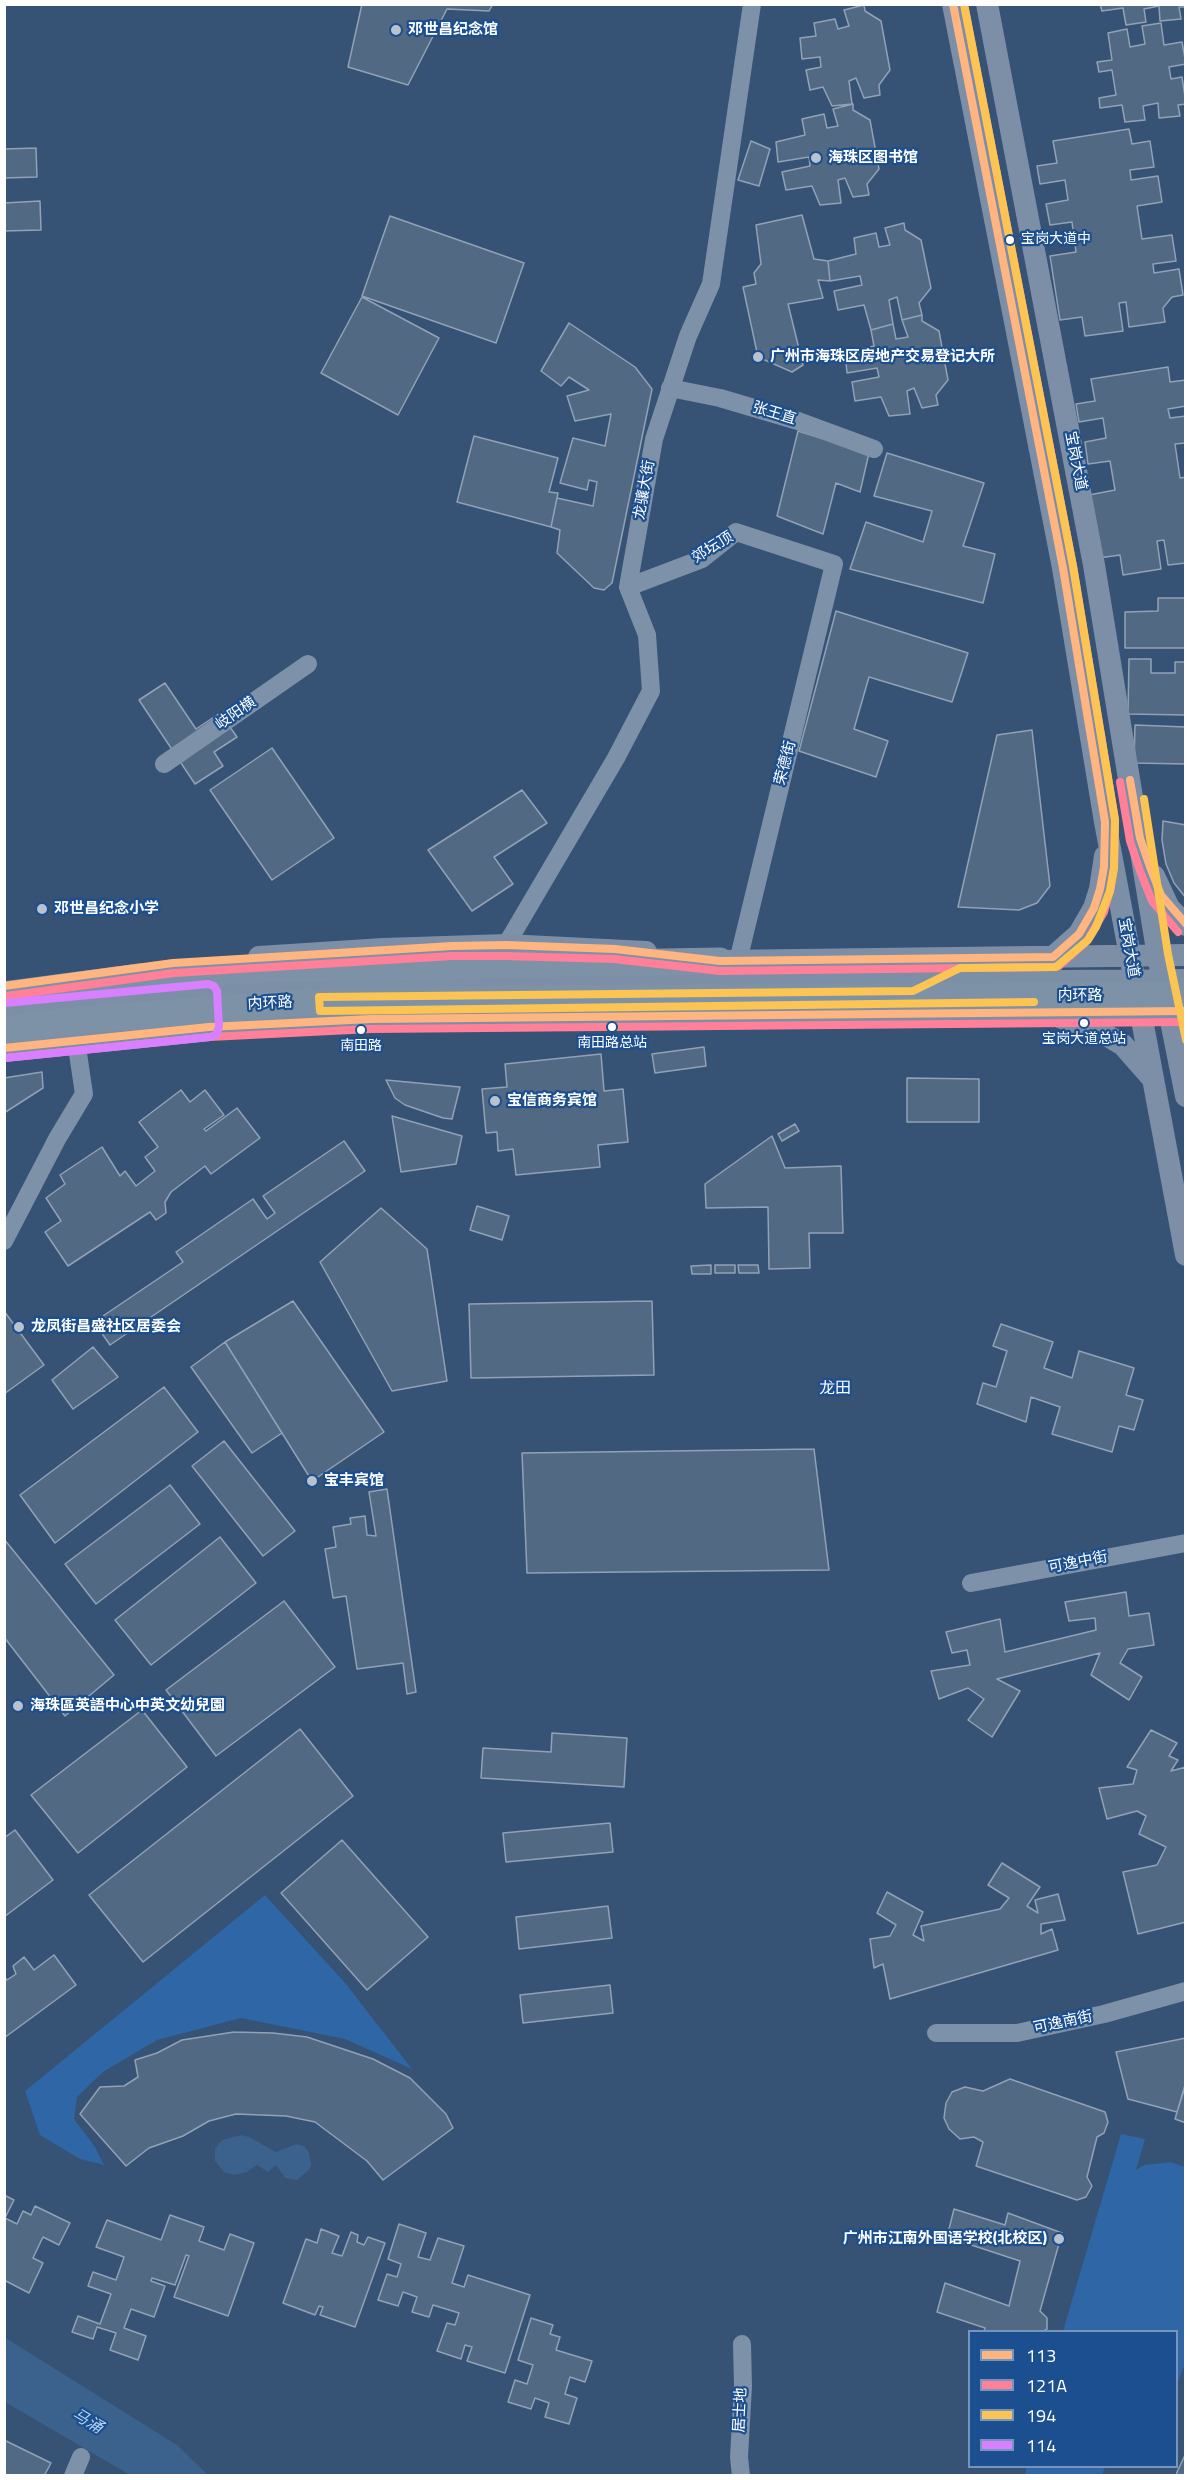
<!DOCTYPE html>
<html>
<head>
<meta charset="utf-8">
<style>
	body { margin:0 }
	#map { position:relative; width:1190px; height:2480px; overflow:hidden; background:#365274; font-family:"Titillium Web",sans-serif }
	canvas { display:block }
	.frame { position:absolute; inset:0; border:6px solid #fff; pointer-events:none }
	.legend { position:absolute; left:968px; top:2330px; width:210px; height:138px; box-sizing:border-box; background:#1b4f8f; border:2px solid #7695bc; margin:0; padding:8px 10px; list-style:none; font-size:18px; color:#fff }
	.legend li { display:flex; align-items:center; gap:12px; height:30px }
	.legend b { width:30px; border:2px solid #7695bc }
</style>
</head>
<body>
<div id="map">
<canvas width="1190" height="2480"></canvas>
<div class="frame"></div>
<ul class="legend">
<li><b style="height:8px;background:#ffb580"></b>113</li>
<li><b style="height:8px;background:#ff8098"></b>121A</li>
<li><b style="height:8px;background:#fcc553"></b>194</li>
<li><b style="height:8px;background:#d880ff"></b>114</li>
</ul>
</div>
<script>
const ctx = document.querySelector('canvas').getContext('2d');
ctx.lineJoin = 'round';
function fill(path, color) {
  ctx.fillStyle = color;
  ctx.fill(path, 'evenodd');
}
function shape(rows) {
  const path = new Path2D();
  for (const r of rows) {
    path.moveTo(r[0], r[1]);
    for (let i = 2; i < r.length; i += 2) path.lineTo(r[i], r[i + 1]);
  }
  return path;
}
function strokePath(path, color, width, dash) {
  ctx.strokeStyle = color;
  ctx.lineWidth = width;
  ctx.lineCap = dash ? 'butt' : 'round';
  ctx.setLineDash(dash || []);
  ctx.stroke(path);
}
function drawText(font, color, halo, rows, align = 'center') {
  ctx.font = font + ' "Titillium Web","Noto Sans SC",sans-serif';
  ctx.lineWidth = 4.5;
  ctx.setLineDash([]);
  ctx.textBaseline = 'middle';
  ctx.strokeStyle = halo;
  ctx.fillStyle = color;
  for (const [text, x, y, turn = 0] of rows) {
    ctx.save();
    ctx.translate(x, y);
    ctx.rotate((+turn || 0) * Math.PI / 180);
    ctx.textAlign = isNaN(turn) ? turn : align;
    if (halo) ctx.strokeText(text, 0, 0);
    ctx.fillText(text, 0, 0);
    ctx.restore();
  }
}
fill(shape([
	[265,1895,346,1984,412,2069,345,2039,241,2018,157,2040,103,2072,77,2097,74,2119,95,2147,104,2165,80,2159,40,2135,25,2091],
	[1121,2134,1145,2139,1136,2170,1144,2165,1171,2162,1185,2167,1186,2361,1177,2384,1176,2332,1063,2331],
	[1027,2466,1105,2466,1105,2467,1102,2475,1025,2475]
]), '#2f66a5');
fill(shape([
	[241,2135,249,2137,276,2152,296,2144,304,2146,309,2152,311,2165,309,2170,297,2180,285,2178,276,2165,268,2172,257,2165,247,2172,234,2175,224,2172,215,2161,215,2149,222,2140],
	[4,2337,177,2445,208,2475,130,2475,5,2402]
]), '#3b618d');
const building = shape([
	[362,4,493,4,489,11,447,9,408,85,348,67,362,4],
	[1100,4,1186,4,1186,7,1179,7,1181,19,1160,21,1159,6,1144,9,1146,22,1126,25,1123,8,1102,11,1100,4],
	[864,5,865,11,881,21,890,70,879,85,880,95,864,98,856,78,849,81,852,104,832,106,823,87,810,90,806,70,821,67,820,57,802,59,800,38,816,36,814,23,835,19,838,29,849,26,844,10,864,5],
	[1161,23,1164,45,1182,42,1186,64,1169,67,1171,79,1182,77,1186,104,1178,105,1180,116,1159,118,1158,103,1143,106,1145,120,1125,122,1122,105,1100,108,1099,98,1116,95,1112,70,1099,72,1097,62,1112,60,1108,33,1127,29,1130,47,1145,44,1142,26,1161,23],
	[853,104,853,110,870,120,879,169,867,184,869,195,853,197,845,178,838,180,841,203,820,205,812,186,786,190,782,172,810,166,809,157,778,162,776,142,805,135,802,119,824,114,827,128,838,126,833,109,853,104],
	[1129,129,1132,144,1150,141,1154,167,1130,170,1131,180,1158,176,1162,202,1137,206,1142,239,1172,235,1176,261,1153,264,1154,273,1179,269,1183,295,1172,297,1163,308,1165,322,1129,327,1126,302,1119,303,1123,331,1085,336,1082,317,1060,320,1050,256,1076,252,1072,222,1050,225,1046,204,1068,200,1065,180,1040,184,1037,166,1057,163,1053,141,1129,129],
	[751,141,770,149,759,186,738,180,751,141],
	[36,148,37,177,4,178,4,149,36,148],
	[40,201,41,230,4,231,4,203,40,201],
	[802,215,814,259,828,261,830,281,818,280,823,298,788,304,803,365,792,372,758,357,743,287,756,284,754,273,761,264,756,225,802,215],
	[390,216,524,263,496,343,362,296,390,216],
	[904,223,905,230,921,240,931,288,919,303,922,315,902,320,897,297,889,300,893,324,871,330,864,305,838,310,834,291,862,285,860,276,830,281,828,261,856,254,854,238,876,233,879,247,890,245,885,228,904,223],
	[362,297,439,338,398,415,321,373,362,297],
	[922,315,922,321,939,331,948,380,936,395,938,405,922,408,914,388,907,391,910,414,889,416,881,397,855,401,852,382,879,377,877,368,847,373,845,352,874,346,871,330,893,324,896,339,908,337,902,320,922,315],
	[569,323,635,367,652,389,612,583,604,590,594,588,557,553,560,530,551,527,557,498,593,506,597,482,589,480,587,490,560,483,573,438,605,446,611,414,575,421,567,396,589,390,569,377,561,386,541,371,569,323],
	[1168,367,1170,382,1186,380,1186,406,1168,409,1170,418,1186,416,1186,443,1175,444,1180,478,1186,477,1186,563,1168,565,1164,540,1157,541,1161,569,1123,575,1120,555,1099,558,1089,495,1115,490,1110,461,1088,464,1085,442,1106,438,1103,418,1079,422,1076,404,1095,401,1091,379,1168,367],
	[798,431,869,453,860,492,836,483,823,534,777,516,798,431],
	[474,436,558,458,549,492,558,493,551,527,457,502,474,436],
	[887,453,984,483,963,546,995,554,983,603,850,569,866,522,923,542,932,511,874,496,887,453],
	[1158,598,1186,598,1186,648,1125,648,1125,612,1158,611,1158,598],
	[836,611,968,653,952,702,869,677,854,729,888,741,876,777,799,751,836,611],
	[1129,659,1151,659,1151,673,1175,673,1175,662,1186,662,1186,715,1128,714,1129,659],
	[165,683,196,729,220,713,237,737,214,752,223,766,195,784,139,700,165,683],
	[1135,725,1186,727,1186,764,1134,763,1135,725],
	[1032,730,1050,886,1037,903,1019,910,958,907,997,735,1032,730],
	[272,748,334,838,272,880,210,790,272,748],
	[522,790,547,823,494,857,513,884,472,911,428,850,522,790],
	[1163,821,1186,825,1186,898,1174,883,1166,864,1162,840,1163,821],
	[704,1047,706,1066,655,1073,652,1054,704,1047],
	[601,1054,604,1091,623,1089,628,1142,598,1145,600,1167,516,1175,513,1149,498,1151,497,1132,486,1133,482,1089,507,1087,505,1064,601,1054],
	[42,1072,43,1088,4,1113,4,1078,42,1072],
	[907,1078,979,1079,979,1122,907,1122,907,1078],
	[386,1080,460,1087,452,1119,443,1118,405,1105,395,1098,386,1080],
	[181,1090,190,1102,205,1090,224,1115,204,1129,206,1131,237,1108,260,1138,211,1174,205,1166,171,1192,165,1202,166,1213,156,1220,150,1212,68,1266,45,1232,61,1221,46,1198,65,1184,60,1175,102,1147,120,1176,125,1171,136,1186,155,1171,145,1157,158,1147,139,1122,181,1090],
	[392,1116,462,1136,456,1164,401,1172,392,1116],
	[795,1124,799,1131,782,1141,778,1134,795,1124],
	[772,1136,785,1168,841,1166,843,1233,809,1233,810,1268,769,1269,768,1207,706,1208,705,1184,772,1136],
	[344,1141,365,1171,110,1345,94,1322,183,1262,176,1252,253,1199,267,1219,275,1213,263,1196,344,1141],
	[477,1206,509,1216,502,1240,470,1230,477,1206],
	[381,1208,427,1249,447,1381,392,1391,320,1262,381,1208],
	[711,1265,711,1274,692,1274,691,1266,711,1265],
	[715,1265,735,1265,735,1273,715,1273,715,1265],
	[738,1265,758,1265,759,1273,739,1273,738,1265],
	[293,1301,384,1432,312,1481,225,1342,293,1301],
	[652,1301,654,1375,471,1378,469,1304,652,1301],
	[4,1311,44,1365,4,1394,4,1311],
	[1001,1324,1053,1342,1044,1368,1072,1378,1079,1351,1134,1368,1126,1395,1143,1400,1134,1430,1119,1426,1112,1452,1052,1434,1060,1407,1031,1397,1026,1422,977,1404,983,1383,996,1387,1007,1351,993,1346,1001,1324],
	[225,1342,282,1433,252,1453,191,1367,225,1342],
	[93,1347,118,1377,73,1409,52,1380,93,1347],
	[164,1387,198,1432,55,1543,20,1495,164,1387],
	[224,1441,295,1531,263,1556,192,1466,224,1441],
	[814,1449,829,1570,527,1573,522,1453,814,1449],
	[170,1485,200,1524,96,1604,65,1564,170,1485],
	[387,1489,416,1692,407,1694,403,1663,357,1669,346,1596,333,1598,325,1549,336,1547,333,1527,351,1524,350,1518,365,1516,367,1535,376,1536,369,1492,387,1489],
	[220,1537,256,1583,151,1665,115,1620,220,1537],
	[4,1539,114,1675,65,1716,4,1637,4,1539],
	[1126,1592,1129,1616,1149,1613,1154,1645,1128,1649,1120,1663,1142,1677,1129,1700,1091,1675,1100,1653,997,1679,1020,1691,992,1737,968,1720,984,1699,968,1688,939,1699,931,1671,970,1665,967,1650,952,1653,946,1632,1000,1619,1005,1652,1096,1630,1095,1618,1069,1621,1065,1602,1126,1592],
	[284,1601,335,1667,216,1756,166,1690,284,1601],
	[142,1710,187,1767,78,1853,31,1795,142,1710],
	[300,1729,353,1796,143,1962,89,1895,300,1729],
	[1151,1730,1177,1743,1169,1756,1178,1760,1171,1771,1186,1767,1186,1922,1138,1934,1123,1872,1157,1865,1166,1847,1139,1834,1146,1816,1137,1811,1107,1819,1099,1788,1133,1784,1137,1770,1127,1767,1151,1730],
	[552,1733,627,1738,624,1787,481,1778,483,1748,551,1752,552,1733],
	[610,1823,613,1852,506,1862,503,1833,610,1823],
	[15,1830,53,1880,4,1917,4,1838,15,1830],
	[342,1840,428,1937,367,1990,281,1893,342,1840],
	[1002,1863,1040,1887,1027,1906,1038,1913,1035,1900,1058,1894,1065,1920,1041,1924,1041,1934,1052,1929,1058,1950,890,1999,883,1964,874,1968,870,1939,890,1936,896,1925,877,1913,887,1892,923,1912,913,1935,924,1941,921,1926,1000,1909,1009,1898,988,1885,1002,1863],
	[608,1906,612,1938,519,1949,516,1917,608,1906],
	[54,1955,76,1985,4,2038,4,1976,7,1980,16,1974,13,1966,24,1957,34,1970,54,1955],
	[610,1985,613,2013,523,2023,520,1995,610,1985],
	[234,2032,273,2033,307,2037,373,2059,410,2078,446,2114,453,2128,383,2180,367,2161,315,2122,286,2116,236,2114,209,2121,183,2136,149,2148,126,2166,80,2114,100,2087,124,2086,138,2077,135,2060,157,2053,182,2040,234,2032],
	[1186,2038,1186,2084,1177,2112,1128,2099,1116,2052,1186,2038],
	[1010,2079,1105,2112,1108,2122,1104,2133,1097,2137,1087,2177,1092,2186,1086,2197,1077,2200,976,2166,983,2142,974,2137,960,2139,949,2129,944,2118,946,2103,952,2092,965,2087,983,2091,1010,2079],
	[1185,2085,1186,2086,1186,2123,1175,2119,1185,2085],
	[4,2195,14,2200,5,2218,17,2224,23,2211,31,2215,35,2206,70,2223,59,2245,43,2237,33,2258,43,2263,29,2293,4,2280,4,2195],
	[954,2209,1005,2225,1008,2213,1062,2233,1040,2311,1047,2318,1047,2329,1042,2332,984,2332,985,2328,937,2312,945,2283,1009,2306,1020,2261,947,2237,954,2209],
	[170,2215,204,2227,199,2241,224,2250,230,2234,254,2243,228,2316,174,2297,189,2256,186,2255,175,2285,152,2278,151,2281,165,2286,154,2317,131,2309,124,2328,146,2336,138,2360,110,2350,116,2333,97,2327,93,2339,72,2332,78,2316,100,2324,111,2294,88,2286,93,2272,116,2280,124,2257,96,2247,107,2220,161,2240,170,2215],
	[399,2224,426,2233,418,2257,430,2260,438,2238,464,2246,452,2283,464,2287,468,2275,530,2295,505,2373,467,2361,472,2347,465,2345,461,2359,437,2351,447,2323,455,2325,459,2313,433,2305,429,2317,412,2312,417,2297,403,2292,398,2306,378,2300,387,2274,397,2277,401,2264,388,2259,399,2224],
	[321,2229,339,2236,332,2253,342,2256,351,2232,358,2235,357,2242,364,2245,368,2237,385,2243,355,2327,320,2315,323,2307,319,2306,315,2315,283,2303,306,2239,317,2243,321,2229],
	[531,2318,553,2325,550,2334,560,2337,556,2350,592,2361,585,2382,570,2377,565,2394,577,2398,569,2424,545,2417,549,2403,535,2398,531,2409,508,2402,515,2380,527,2384,533,2365,518,2360,531,2318],
	[4,2440,51,2463,44,2476,4,2476,4,2440],
	[1186,2453,1186,2476,1176,2476,1177,2472,1186,2453]
]);
fill(building, '#526984');
strokePath(building, '#92a2b6', 1.5);
strokePath(shape([
	[670,388,720,398,798,421,874,449],
	[628,587,702,559,736,532,834,564,738,961],
	[164,764,308,664],
	[506,945,616,758,651,691,647,635,628,587,654,439,688,336,711,284,752,4],
	[4,1241,57,1139,84,1094,76,1040],
	[971,1583,1186,1543],
	[936,2033,1017,2033,1104,2014,1186,1991],
	[73,2476,81,2457],
	[741,2476,739,2457,743,2386,742,2344]
]), '#7d92a8', 18);
strokePath(shape([
	[953,4,1063,568,1105,822,1186,1255],
	[987,4,1094,565,1158,956,1186,1096],
	[1154,876,1169,908,1186,925],
	[259,957,383,949,506,945,646,952],
	[1053,957,1079,934,1094,908,1100,889,1105,856],
	[702,959,720,961,1186,955],
	[4,1014,179,996,308,987,1186,980],
	[1062,1018,1098,1030,1123,1045,1152,1078],
	[4,1048,209,1027,371,1019,1186,1011]
]), '#7d8ea7', 22);
strokePath(shape([
	[4,995,140,977,265,969,720,961]
]), '#7e92a7', 27);
strokePath(shape([
	[4,1030,79,1020,292,1003,467,999,1186,995]
]), '#7e92a7', 27);
strokePath(shape([
	[1130,780,1140,838,1150,867,1161,895,1186,924],
	[4,986,173,963,452,946,506,945,615,949,720,961,1053,957,1079,934,1094,908,1100,889,1104,867,1105,822,1063,568,953,4],
	[4,1048,209,1027,371,1019,1186,1011]
]), '#ffb580', 8);
strokePath(shape([
	[1120,782,1130,841,1140,871,1152,901,1178,932],
	[6,996,174,973,452,956,506,956,614,959,720,971,1053,967,1059,966,1087,941,1104,912,1110,891,1114,868,1115,820,1073,566,964,4],
	[5,1058,210,1037,371,1029,1186,1022]
]), '#ff8098', 8);
strokePath(shape([
	[964,4,1073,566,1115,820,1114,868,1110,891,1096,927,1088,940,1056,967,960,968,913,991,319,997,320,1011,1034,1002],
	[1144,799,1168,954,1186,1040]
]), '#fcc553', 8);
strokePath(shape([
	[4,1003,208,984,214,986,217,991,219,1027,216,1035,210,1037,5,1058]
]), '#d880ff', 8);
for (const [x, y, r, color] of [
	[396,30,6,"#b9c2ce"],
	[816,158,6,"#b9c2ce"],
	[1010,240,5,"#fff"],
	[758,357,6,"#b9c2ce"],
	[42,909,6,"#b9c2ce"],
	[1084,1023,5,"#fff"],
	[612,1027,5,"#fff"],
	[361,1030,5,"#fff"],
	[495,1101,6,"#b9c2ce"],
	[19,1327,6,"#b9c2ce"],
	[312,1481,6,"#b9c2ce"],
	[18,1706,6,"#b9c2ce"],
	[1059,2239,6,"#b9c2ce"]
]) {
  const dot = new Path2D();
  dot.arc(x, y, r, 0, 2 * Math.PI);
  ctx.fillStyle = color;
  ctx.fill(dot);
  strokePath(dot, '#1b4f8f', 2);
}
drawText('14px', '#fff', '#1b4f8f', [
	["宝岗大道中",1021,240,"left"],
	["宝岗大道总站",1084,1040],
	["南田路总站",612,1044],
	["南田路",361,1047]
]);
drawText('bold 15px', '#fff', '#1b4f8f', [
	["邓世昌纪念馆",408,30],
	["海珠区图书馆",828,158],
	["广州市海珠区房地产交易登记大所",770,357],
	["邓世昌纪念小学",54,909],
	["宝信商务宾馆",507,1101],
	["龙凤街昌盛社区居委会",31,1327],
	["宝丰宾馆",324,1481],
	["海珠區英語中心中英文幼兒園",30,1706],
	["广州市江南外国语学校(北校区)",1047,2239,"right"]
], 'left');
drawText('15px', '#fff', '#1b4f8f', [
	["张王直",774,414,17],
	["宝岗大道",1075,461,79],
	["龙骧大街",645,490,-80],
	["郊坛顶",713,548,-32],
	["岐阳横",236,714,-35],
	["荣德街",786,763,-76],
	["宝岗大道",1128,948,80],
	["内环路",1080,996],
	["内环路",270,1004,-3],
	["可逸中街",1078,1563,-11],
	["可逸南街",1063,2023,-12],
	["居士地",741,2410,-87]
]);
drawText('16px', '#fff', '#1b4f8f', [
	["龙田",835,1389]
]);
drawText('italic 16px', '#b5d3f5', '#1b4f8f', [
	["马涌",87,2422,31]
]);
</script>
</body>
</html>
